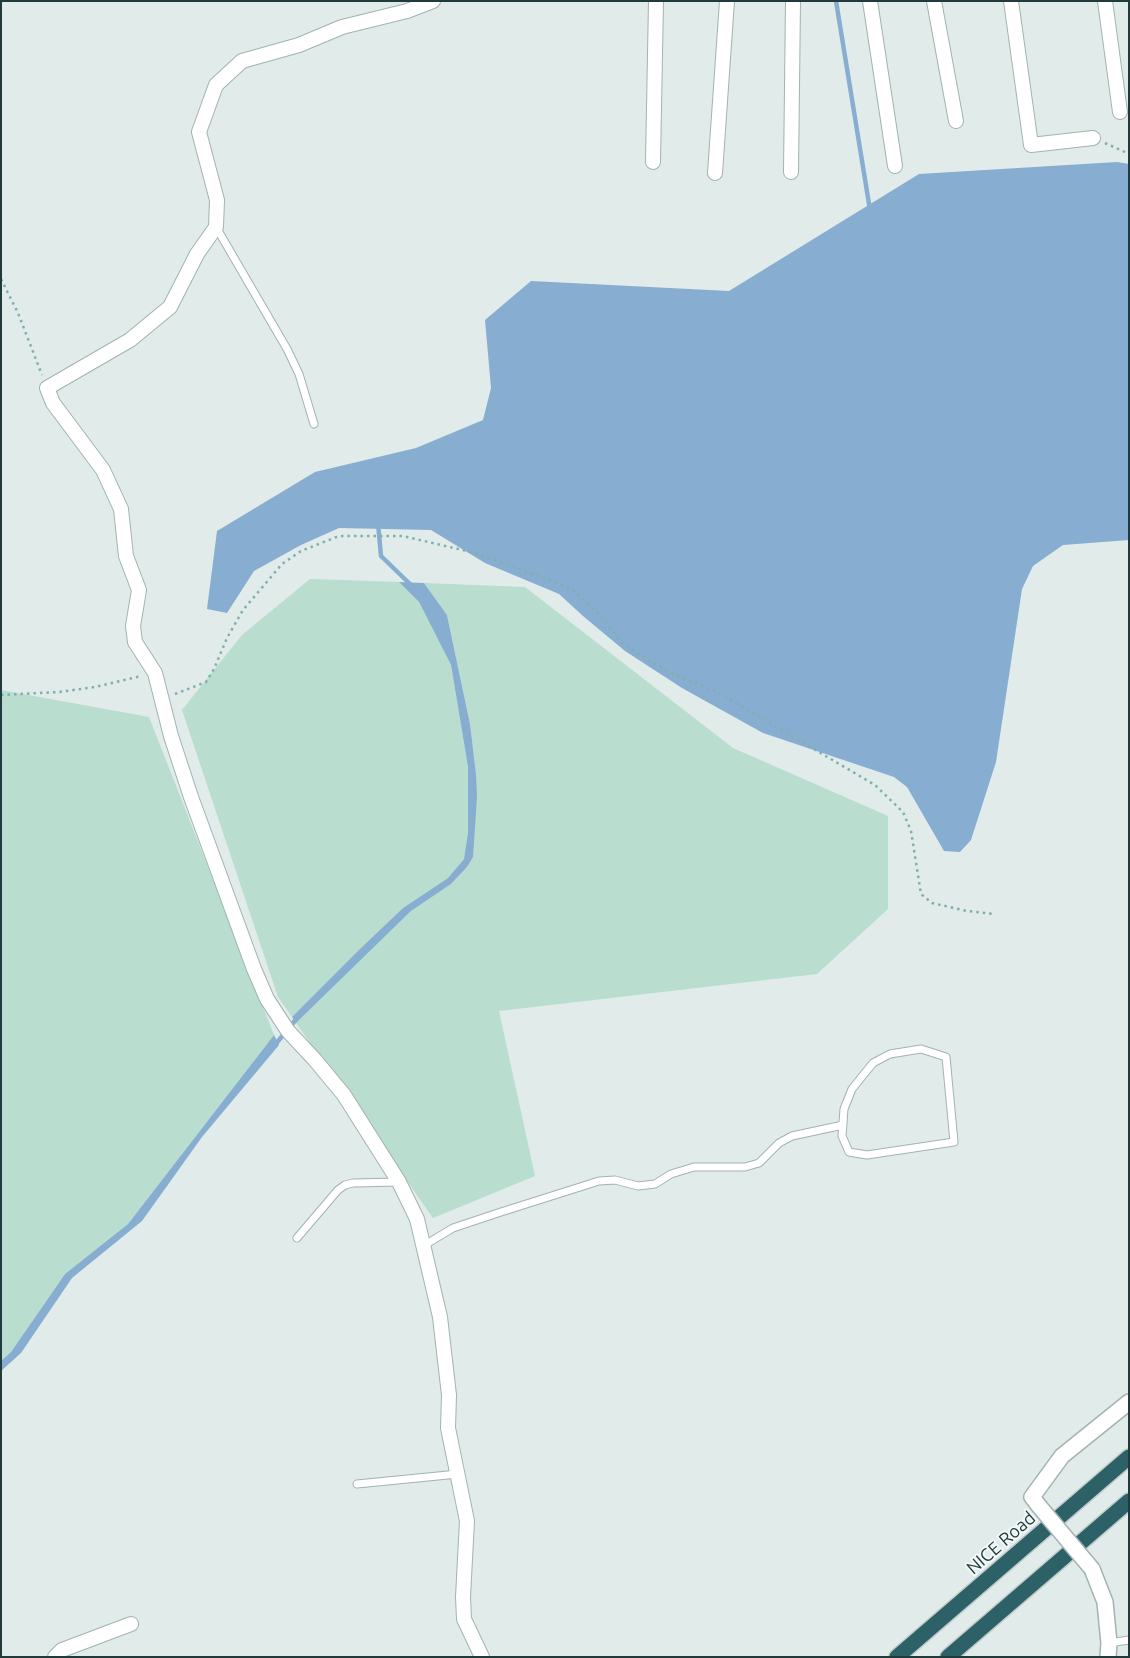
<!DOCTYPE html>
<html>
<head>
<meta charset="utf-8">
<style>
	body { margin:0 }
	#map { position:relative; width:1130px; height:1658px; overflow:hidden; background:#e0ebea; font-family:Ubuntu,sans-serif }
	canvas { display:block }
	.frame { position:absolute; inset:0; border:2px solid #213a3c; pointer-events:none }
</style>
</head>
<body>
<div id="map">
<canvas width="1130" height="1658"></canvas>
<div class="frame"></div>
</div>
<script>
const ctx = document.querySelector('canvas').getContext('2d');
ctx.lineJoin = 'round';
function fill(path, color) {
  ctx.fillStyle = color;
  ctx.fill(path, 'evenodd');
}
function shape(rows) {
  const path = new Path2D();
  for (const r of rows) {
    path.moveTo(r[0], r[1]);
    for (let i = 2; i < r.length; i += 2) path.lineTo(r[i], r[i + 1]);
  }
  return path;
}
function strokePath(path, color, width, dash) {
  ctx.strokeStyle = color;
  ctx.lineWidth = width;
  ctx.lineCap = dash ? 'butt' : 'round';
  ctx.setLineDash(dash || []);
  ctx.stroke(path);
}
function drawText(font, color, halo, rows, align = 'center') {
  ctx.font = font + ' Ubuntu,sans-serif';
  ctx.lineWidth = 4;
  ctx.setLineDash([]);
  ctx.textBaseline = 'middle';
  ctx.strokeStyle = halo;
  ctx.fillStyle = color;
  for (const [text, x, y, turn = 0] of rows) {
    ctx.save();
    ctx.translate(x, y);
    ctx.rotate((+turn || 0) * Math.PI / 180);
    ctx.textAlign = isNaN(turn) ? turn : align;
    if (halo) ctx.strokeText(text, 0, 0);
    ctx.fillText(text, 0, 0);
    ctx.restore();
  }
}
fill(shape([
	[310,579,399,582,419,602,451,665,468,767,468,832,464,859,448,878,403,908,292,1017,278,997,182,710,242,635],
	[424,583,525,587,733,748,888,816,888,909,817,974,499,1011,535,1176,433,1218,296,1023,411,911,451,884,467,867,476,774,470,724,447,615],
	[1,690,149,717,274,1035,128,1224,65,1274,11,1352,1,1361]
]), '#b9ddce');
fill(shape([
	[1117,162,1129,164,1129,540,1063,545,1033,566,1022,589,996,762,971,840,960,852,944,851,907,787,894,777,763,733,682,688,625,651,583,616,559,594,485,563,431,530,339,528,301,545,254,571,227,613,207,609,217,531,315,472,416,448,483,420,491,388,485,320,531,281,729,291,919,174],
	[399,582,424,583,447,615,470,724,476,774,477,797,473,857,467,867,451,884,411,911,296,1023,292,1017,359,950,403,908,448,878,464,859,468,832,468,767,451,665,419,602],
	[274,1035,279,1045,202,1137,142,1221,72,1278,21,1353,1,1371,1,1361,11,1352,65,1274,128,1224]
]), '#87aed1');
strokePath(shape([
	[836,1,870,210],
	[378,523,381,556,411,585],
	[274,1046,298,1017]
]), '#87aed1', 4.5);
const service = shape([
	[216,227,287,349,299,374,314,424],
	[921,1049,946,1057,954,1142,867,1155,849,1152,842,1136,844,1109,852,1089,873,1063,890,1054,921,1049],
	[297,1238,338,1190,345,1185,353,1183,398,1182],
	[423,1246,453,1228,501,1212,599,1181,615,1180,638,1186,655,1184,671,1174,694,1167,745,1167,759,1163,779,1143,792,1136,843,1125],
	[357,1484,458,1474],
	[1109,1643,1129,1640]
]);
const minor = shape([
	[433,1,407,11,342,27,299,45,242,61,216,85,199,132,217,200,216,227,197,254,170,307,130,340,47,388,53,403,103,470,121,509,126,556,139,590,133,626,135,642,155,673,171,736,191,797,254,969,267,999,288,1031,315,1060,344,1095,399,1182,417,1219,440,1317,449,1395,448,1428,467,1521,463,1597,464,1619,482,1657],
	[870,1,895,166],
	[934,1,956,121],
	[1011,1,1031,145,1093,138],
	[1105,1,1120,112],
	[653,162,656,1],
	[791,172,793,1],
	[715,173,727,1],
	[55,1657,62,1650,131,1624]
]);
const tertiary = shape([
	[1039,1506,1032,1497,1062,1456,1129,1402],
	[1092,1569,1105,1602,1109,1643,1108,1657]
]);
const motorway = shape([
	[897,1657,1129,1457],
	[948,1657,1129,1501]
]);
strokePath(service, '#a3b2b2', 9);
strokePath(minor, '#a3b2b2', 16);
strokePath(tertiary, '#a3b2b2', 18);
strokePath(motorway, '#c1c8c8', 18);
strokePath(shape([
	[1105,143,1129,154],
	[1,279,18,313,42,375],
	[175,694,206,682,214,669,227,638,243,610,282,564,301,551,339,536,403,536,471,552,539,576,571,589,594,609,625,646,669,672,717,692,875,785,903,812,911,831,921,894,932,903,967,911,993,914],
	[1,695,59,692,95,687,141,676]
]), '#80afaf', 2.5, [2.5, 4]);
strokePath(service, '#fff', 7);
strokePath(minor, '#fff', 14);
strokePath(tertiary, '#fff', 15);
strokePath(motorway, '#2c6168', 15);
const tertiaryBridge = shape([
	[1039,1506,1092,1569]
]);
strokePath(tertiaryBridge, '#a3b2b2', 18, []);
strokePath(tertiaryBridge, '#fff', 15);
drawText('18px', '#213a3c', '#f1f8f7', [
	["NICE Road",1001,1543,-41]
]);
</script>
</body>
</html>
